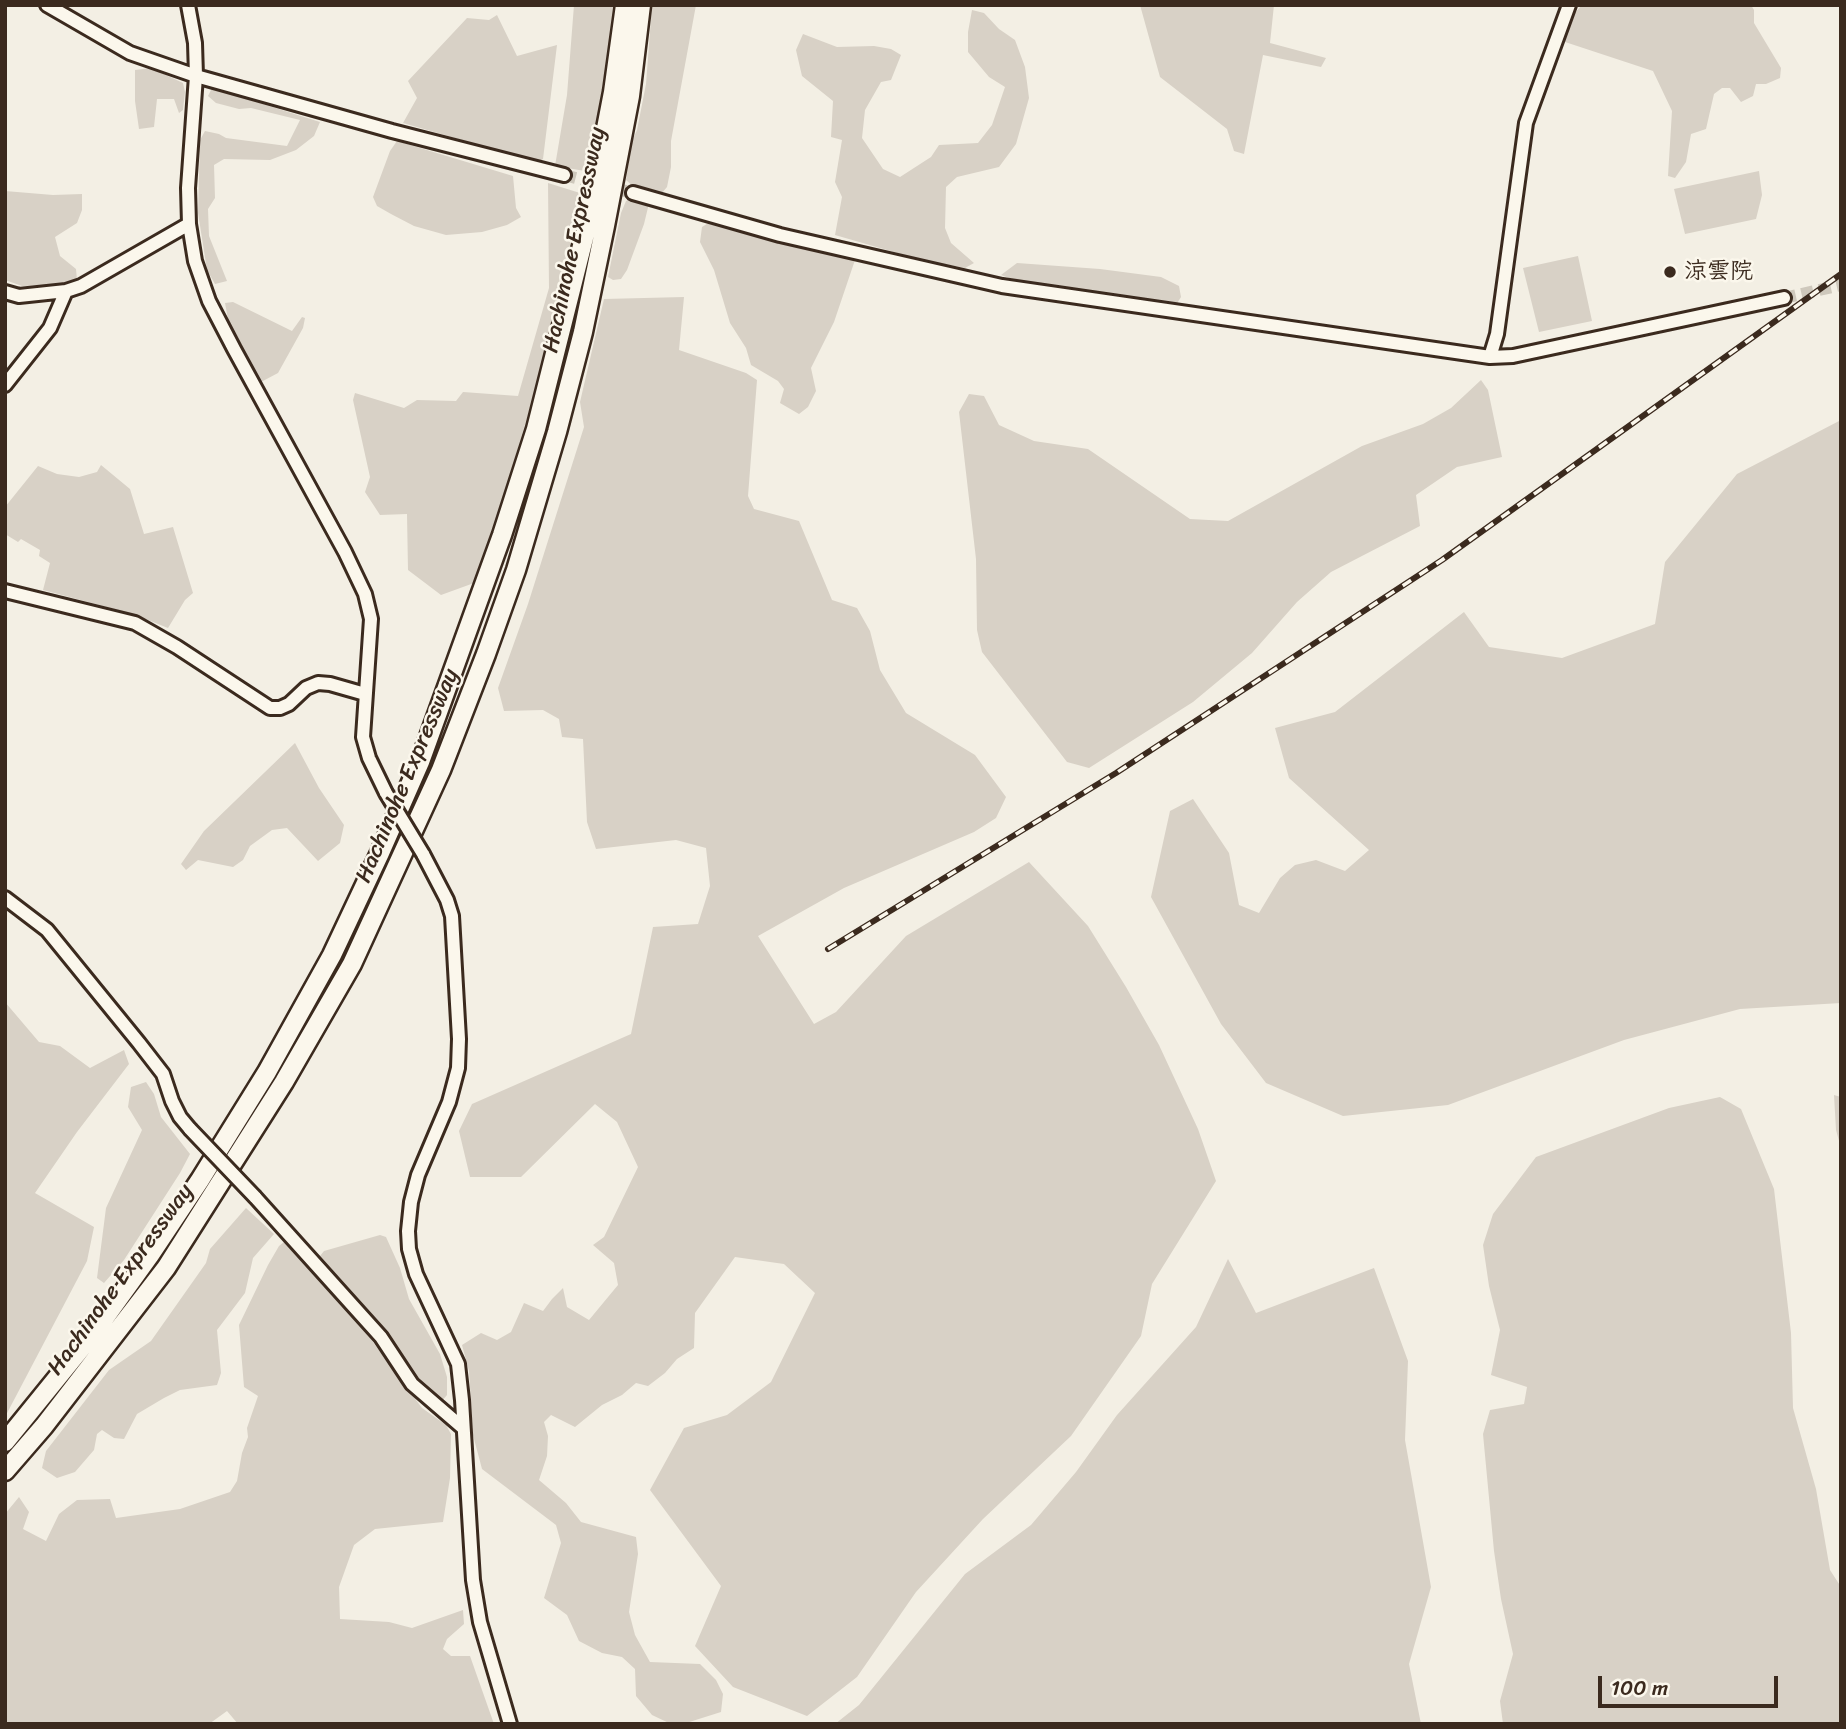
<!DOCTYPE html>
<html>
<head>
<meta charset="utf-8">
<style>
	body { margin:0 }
	#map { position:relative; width:1846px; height:1729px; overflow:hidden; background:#f3efe4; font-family:Sriracha,sans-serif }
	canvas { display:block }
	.frame { position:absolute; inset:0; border:7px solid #3b2a1e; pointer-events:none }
	.scale { position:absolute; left:1598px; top:1676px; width:180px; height:32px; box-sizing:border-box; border:4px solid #3b2a1e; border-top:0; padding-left:9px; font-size:21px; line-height:24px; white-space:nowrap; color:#3b2a1e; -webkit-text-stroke:5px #fbf7ec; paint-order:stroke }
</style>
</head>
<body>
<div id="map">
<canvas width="1846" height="1729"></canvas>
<div class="frame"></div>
<div class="scale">100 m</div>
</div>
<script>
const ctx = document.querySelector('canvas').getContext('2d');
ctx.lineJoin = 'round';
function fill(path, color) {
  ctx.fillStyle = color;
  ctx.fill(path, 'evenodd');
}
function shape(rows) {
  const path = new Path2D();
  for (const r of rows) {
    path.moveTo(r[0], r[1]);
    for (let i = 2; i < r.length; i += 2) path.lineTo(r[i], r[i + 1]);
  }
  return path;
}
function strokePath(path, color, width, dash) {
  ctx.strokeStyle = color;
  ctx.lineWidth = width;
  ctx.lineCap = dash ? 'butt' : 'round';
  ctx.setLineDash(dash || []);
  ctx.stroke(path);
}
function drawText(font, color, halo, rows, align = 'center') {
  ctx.font = font + ' Sriracha,"Klee One",sans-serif';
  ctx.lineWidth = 5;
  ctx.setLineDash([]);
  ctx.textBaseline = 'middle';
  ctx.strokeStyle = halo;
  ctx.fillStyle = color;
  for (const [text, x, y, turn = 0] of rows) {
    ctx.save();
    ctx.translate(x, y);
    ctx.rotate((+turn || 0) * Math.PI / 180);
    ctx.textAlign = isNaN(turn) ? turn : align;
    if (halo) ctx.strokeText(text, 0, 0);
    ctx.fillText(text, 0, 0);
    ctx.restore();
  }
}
fill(shape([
	[574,5,616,5,596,125,585,171,555,166,567,95],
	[652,5,696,5,671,141,671,167,667,187,661,194,651,195,644,224,627,270,621,279,613,280,608,277,621,213,626,201,632,198,634,187,626,180,632,141,637,130,646,84],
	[1140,5,1274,5,1270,43,1326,58,1321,67,1263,55,1244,154,1234,151,1227,129,1160,77],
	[1582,5,1751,5,1754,10,1754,23,1781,68,1780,78,1766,84,1756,84,1753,96,1741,102,1730,88,1722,88,1714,94,1706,129,1691,134,1686,162,1675,178,1668,176,1672,111,1653,71,1562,41,1573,15],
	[972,10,984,13,999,29,1015,40,1025,67,1029,98,1016,144,999,167,957,177,946,187,945,228,951,243,974,263,965,268,918,259,835,235,842,197,835,182,842,140,831,137,833,101,802,76,796,50,803,34,837,47,874,46,891,49,901,55,891,80,881,82,865,110,862,138,883,169,900,177,931,157,939,145,978,143,992,125,1005,87,989,77,968,52,968,32],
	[497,15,517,56,557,45,543,159,538,162,403,123,417,98,408,81,467,18,489,20],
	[151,68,183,83,185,92,183,110,179,113,174,99,157,99,154,127,139,129,135,101,135,70],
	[212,88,320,122,314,136,296,150,270,160,224,159,214,165,215,198,208,209,209,236,227,281,215,284,207,270,198,213,200,140,205,131,219,134,226,138,287,146,300,120,251,108,239,109,216,103,208,96],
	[397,141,513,176,516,208,521,217,507,225,482,232,446,235,414,226,391,214,377,206,373,197,390,151],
	[1759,171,1762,195,1756,219,1685,234,1674,189],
	[548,183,580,193,561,291,540,375,491,537,474,583,441,595,408,570,407,514,380,515,365,492,370,477,353,400,355,393,404,408,417,400,456,401,463,392,518,396,549,288],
	[5,191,53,195,82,194,82,210,77,223,55,237,60,256,76,269,77,280,62,285,22,286,5,280],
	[710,222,796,247,855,260,834,322,811,368,816,391,808,407,799,414,780,403,784,389,778,381,751,365,746,348,730,323,714,270,700,242,702,227],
	[1578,256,1592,321,1539,332,1523,268],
	[1017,263,1100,269,1161,277,1179,286,1181,297,1176,305,1017,281,1001,275],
	[684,297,679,350,746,373,757,380,748,496,754,509,799,521,832,600,857,608,870,631,880,670,906,713,975,755,1006,797,996,818,974,832,844,888,758,936,814,1024,836,1012,906,936,1029,862,1088,926,1126,987,1159,1045,1198,1129,1216,1181,1152,1284,1141,1336,1071,1436,983,1519,916,1592,857,1677,807,1716,733,1687,695,1646,721,1586,650,1490,684,1428,727,1415,771,1382,815,1293,784,1264,735,1257,695,1313,694,1348,677,1359,665,1373,648,1386,636,1383,622,1395,602,1405,575,1427,551,1415,544,1422,548,1436,547,1456,539,1480,566,1503,581,1522,636,1537,638,1554,629,1612,635,1635,650,1662,700,1664,716,1680,723,1694,721,1712,683,1724,671,1724,652,1715,636,1696,635,1669,622,1657,602,1653,579,1641,567,1615,544,1598,561,1543,556,1525,482,1469,473,1435,469,1371,462,1345,481,1333,497,1340,511,1332,524,1303,543,1311,552,1299,563,1288,567,1307,589,1320,618,1285,614,1263,593,1245,604,1237,638,1167,617,1122,595,1104,521,1177,470,1177,459,1131,472,1104,631,1034,653,927,698,924,710,886,706,848,676,840,596,849,587,822,583,739,562,737,559,719,543,710,504,711,498,688,528,604,584,427,580,402,604,299],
	[233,302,292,331,302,317,305,318,303,328,278,373,261,382,228,319,225,303],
	[1481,380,1488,390,1502,457,1457,467,1416,495,1420,526,1331,572,1297,602,1252,653,1193,702,1089,768,1067,762,982,652,977,630,976,559,959,412,969,394,984,396,999,425,1034,441,1088,449,1190,519,1228,521,1362,446,1423,424,1451,408],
	[1841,420,1841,1003,1740,1009,1624,1040,1448,1105,1343,1116,1266,1083,1221,1024,1151,897,1170,811,1193,799,1229,853,1239,905,1259,913,1280,878,1295,865,1316,860,1345,871,1369,850,1289,778,1275,728,1335,712,1464,612,1489,647,1562,658,1655,624,1665,562,1737,474],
	[101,465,130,489,144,534,173,527,193,593,185,600,168,628,133,614,43,590,50,563,39,556,40,550,21,539,18,542,5,534,5,507,38,466,57,474,79,477,97,472],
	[295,743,319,788,344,825,340,843,318,861,287,828,272,830,250,846,243,860,233,867,198,860,186,870,181,864,204,831],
	[5,1002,39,1042,60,1046,90,1068,124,1050,129,1064,77,1132,35,1193,94,1227,87,1261,5,1417],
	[146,1082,154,1094,161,1117,190,1154,180,1173,124,1260,104,1283,97,1278,106,1208,142,1130,128,1107,131,1087],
	[1834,1095,1841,1097,1841,1148,1836,1130],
	[1720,1097,1741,1109,1774,1189,1791,1333,1793,1408,1816,1489,1830,1570,1841,1587,1841,1724,1503,1724,1500,1701,1513,1654,1501,1599,1494,1551,1483,1434,1490,1410,1524,1404,1527,1387,1491,1375,1500,1330,1489,1286,1483,1245,1493,1214,1536,1157,1669,1108],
	[246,1208,274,1234,253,1258,245,1293,217,1330,221,1373,217,1385,180,1390,164,1398,137,1414,124,1439,114,1438,102,1430,97,1434,94,1450,75,1472,57,1478,42,1468,46,1451,109,1370,151,1341,206,1263,210,1249],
	[380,1235,386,1237,400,1268,409,1299,440,1354,447,1377,447,1395,442,1401,417,1383,385,1333,320,1256,324,1251],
	[284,1242,364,1330,422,1408,446,1425,451,1434,450,1478,443,1522,375,1529,354,1545,339,1587,340,1619,389,1622,412,1628,463,1610,464,1624,447,1639,443,1649,451,1656,470,1656,494,1724,238,1724,227,1711,209,1724,5,1724,5,1514,19,1497,29,1512,23,1529,46,1541,59,1514,77,1500,110,1499,116,1518,180,1509,230,1492,237,1481,242,1453,248,1437,247,1428,258,1396,244,1387,239,1325,268,1265,279,1246],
	[1228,1259,1256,1313,1374,1268,1408,1361,1405,1440,1431,1587,1409,1664,1421,1724,835,1724,859,1705,965,1574,1031,1525,1076,1472,1117,1415,1196,1327]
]), '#d8d1c6');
strokePath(shape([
	[564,175,633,193],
	[1784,298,1841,285]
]), '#cec8bc', 12, [12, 6]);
const minor = shape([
	[47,5,130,53,196,76,392,131,564,175],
	[188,5,195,43,196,76,188,188,189,224,195,261,209,301,234,349,345,552,365,594,371,619,363,737,369,758,386,793],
	[633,193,780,235,1002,286,1490,357,1513,356,1784,298],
	[5,292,19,296,66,291,81,286,189,224],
	[1490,357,1497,334,1526,123,1569,5],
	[5,385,50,328,66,291],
	[5,591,135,623,177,647,270,708,280,708,289,704,306,688,318,683,330,684,365,694],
	[423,854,447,900,452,916,459,1039,458,1068,449,1102,418,1175,411,1202,408,1231,409,1249,416,1274,458,1364,462,1400,473,1580,480,1622,510,1724],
	[5,898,47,930,139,1043,163,1074,172,1101,180,1117,190,1129],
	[255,1197,381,1337,412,1384,463,1428]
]);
const highway = shape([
	[5,1442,96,1330,150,1255,200,1180,267,1072,332,955,380,853,420,762,502,535,536,429,588,222,613,92,625,5],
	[5,1471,44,1426,166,1268,284,1082,352,964,441,770,486,654,516,570,557,432,583,332,605,226,630,96,641,5]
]);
strokePath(minor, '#3b2a1e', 18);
strokePath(highway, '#3b2a1e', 23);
strokePath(minor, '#fbf7ec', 12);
strokePath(highway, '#fbf7ec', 18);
const rail = shape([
	[828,949,1116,773,1442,560,1841,274]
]);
strokePath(rail, '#3b2a1e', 6);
strokePath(rail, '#fbf7ec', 3.5, [10]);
const minorBridge = shape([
	[386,793,423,854],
	[190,1129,255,1197]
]);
strokePath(minorBridge, '#3b2a1e', 18, []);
strokePath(minorBridge, '#fbf7ec', 12);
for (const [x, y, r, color] of [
	[1670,272,7,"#3b2a1e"]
]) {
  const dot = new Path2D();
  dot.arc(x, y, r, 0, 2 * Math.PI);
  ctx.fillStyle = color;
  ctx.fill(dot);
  strokePath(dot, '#fbf7ec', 2.5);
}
drawText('23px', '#3b2a1e', '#fbf7ec', [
	["Hachinohe Expressway",575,240,-78],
	["Hachinohe Expressway",408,776,-67],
	["Hachinohe Expressway",121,1280,-54]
]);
drawText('bold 23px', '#3b2a1e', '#fbf7ec', [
	["涼雲院",1684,272]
], 'left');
</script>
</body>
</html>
